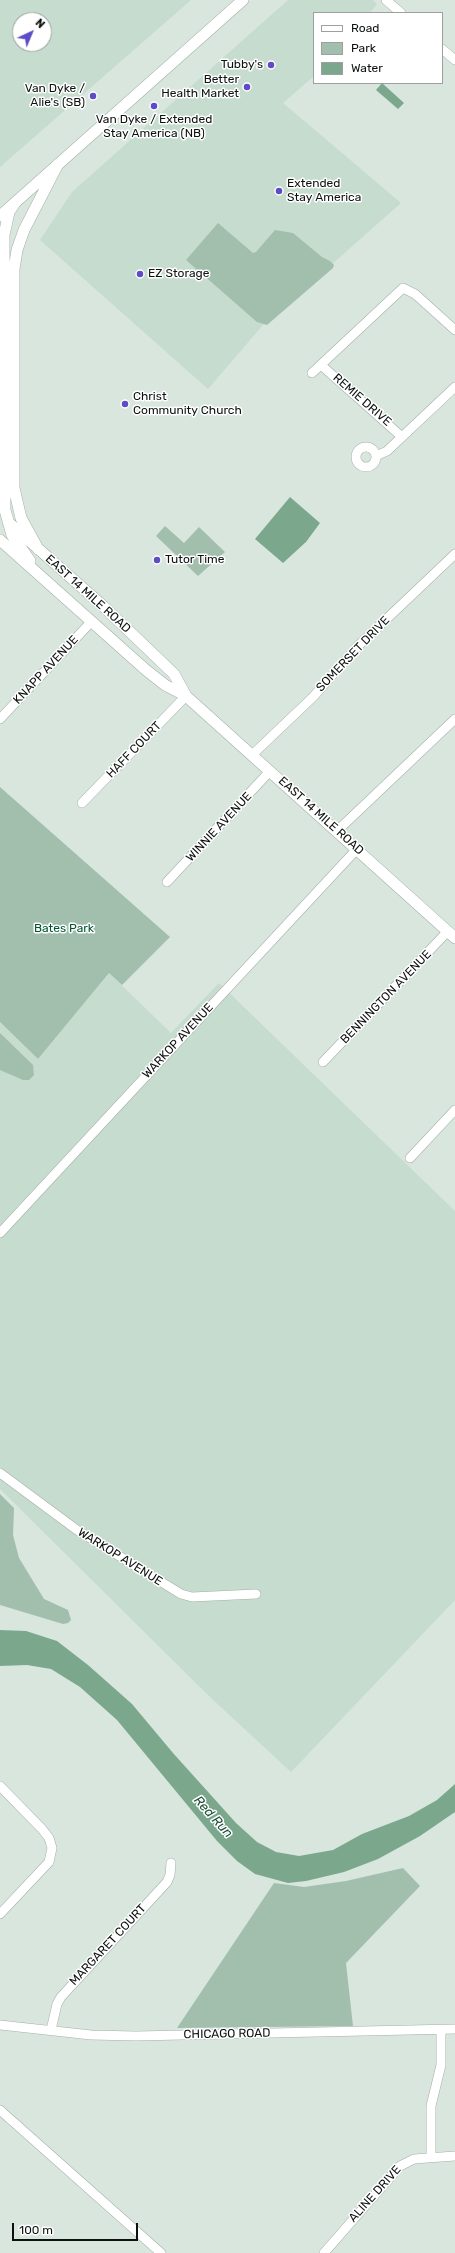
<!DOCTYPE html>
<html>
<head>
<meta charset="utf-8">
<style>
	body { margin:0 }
	#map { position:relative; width:455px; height:2253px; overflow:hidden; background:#d8e6dd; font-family:Rubik,sans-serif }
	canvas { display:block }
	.legend { position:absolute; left:313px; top:12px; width:130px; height:72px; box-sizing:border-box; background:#fff; border:1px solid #9ea09f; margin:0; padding:5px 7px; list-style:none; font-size:12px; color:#0d120f }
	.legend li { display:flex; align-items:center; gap:8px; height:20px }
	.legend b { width:20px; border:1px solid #9ea09f }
	.north { position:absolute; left:12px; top:12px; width:40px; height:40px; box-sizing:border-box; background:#fff; border:1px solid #9ea09f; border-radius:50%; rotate:44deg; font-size:11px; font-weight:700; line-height:16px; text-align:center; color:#0d120f }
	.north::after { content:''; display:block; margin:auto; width:14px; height:18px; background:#5d4cc5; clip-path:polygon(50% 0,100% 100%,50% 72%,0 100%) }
	.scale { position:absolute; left:12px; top:2223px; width:126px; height:18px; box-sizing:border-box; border:2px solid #0d120f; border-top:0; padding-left:5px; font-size:12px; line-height:14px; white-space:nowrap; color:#0d120f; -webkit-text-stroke:3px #fff; paint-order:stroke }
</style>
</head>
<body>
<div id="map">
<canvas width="455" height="2253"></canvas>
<ul class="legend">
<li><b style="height:5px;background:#fff"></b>Road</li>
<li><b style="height:11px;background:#a2bfad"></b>Park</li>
<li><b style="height:11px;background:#7ba88d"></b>Water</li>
</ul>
<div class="north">N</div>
<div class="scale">100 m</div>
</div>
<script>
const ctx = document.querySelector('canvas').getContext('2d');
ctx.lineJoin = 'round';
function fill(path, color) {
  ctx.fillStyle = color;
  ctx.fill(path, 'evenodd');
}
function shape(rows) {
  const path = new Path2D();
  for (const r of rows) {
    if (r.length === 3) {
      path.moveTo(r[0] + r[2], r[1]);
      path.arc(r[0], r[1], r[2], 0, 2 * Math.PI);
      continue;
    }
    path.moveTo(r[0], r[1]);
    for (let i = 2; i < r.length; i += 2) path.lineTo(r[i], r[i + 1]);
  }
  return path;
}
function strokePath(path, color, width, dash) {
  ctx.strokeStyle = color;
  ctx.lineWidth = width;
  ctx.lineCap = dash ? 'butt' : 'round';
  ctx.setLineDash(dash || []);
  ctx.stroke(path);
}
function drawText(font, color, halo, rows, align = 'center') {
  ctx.font = font + ' Rubik,sans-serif';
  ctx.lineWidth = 3;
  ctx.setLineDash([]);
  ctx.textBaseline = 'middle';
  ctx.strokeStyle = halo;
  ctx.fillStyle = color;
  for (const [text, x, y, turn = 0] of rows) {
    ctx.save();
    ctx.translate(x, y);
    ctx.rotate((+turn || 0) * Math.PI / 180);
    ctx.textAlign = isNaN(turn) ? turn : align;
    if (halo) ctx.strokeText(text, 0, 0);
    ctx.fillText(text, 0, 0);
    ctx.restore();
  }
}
fill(shape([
	[0,0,191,0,0,167],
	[20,20,44,20,44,44,20,44],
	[288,0,373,0,377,4,370,13,314,13,314,76,283,103,401,203,262,326,208,389,40,240,72,192],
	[109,973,171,1033,219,983,455,1211,455,1600,291,1772,211,1698,0,1489,0,1022,38,1059]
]), '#c6dcce');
fill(shape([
	[218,223,253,253,256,252,275,230,293,233,322,257,330,261,334,265,333,268,267,325,257,322,186,260],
	[165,526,184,543,199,527,225,552,198,576,156,536],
	[0,787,170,937,122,985,109,973,38,1059,0,1022],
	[0,1033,33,1065,34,1075,29,1080,23,1080,0,1070],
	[0,1494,14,1508,13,1535,19,1558,44,1599,68,1610,71,1620,68,1623,63,1624,0,1605],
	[403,1868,420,1886,346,1963,353,2026,177,2028,274,1883,304,1887,346,1881]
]), '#a2bfad');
fill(shape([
	[382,83,404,103,398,109,376,90],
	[290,497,320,523,306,542,283,563,255,539],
	[0,1630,26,1631,57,1641,88,1665,132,1704,173,1753,236,1823,257,1842,276,1852,299,1856,333,1850,362,1834,409,1816,437,1800,455,1784,455,1812,420,1836,378,1859,344,1872,306,1881,288,1883,255,1874,237,1861,217,1841,117,1720,80,1687,51,1669,27,1665,0,1666]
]), '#7ba88d');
const minor = shape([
	[386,0,401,13],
	[442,49,455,60],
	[321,365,402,437],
	[312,373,403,288,415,294,455,330],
	[366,457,10],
	[376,456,387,451,455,387],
	[0,719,91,622],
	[252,755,313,697,358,646,455,554],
	[82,803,186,696],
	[337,831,455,719],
	[167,882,270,771],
	[323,1062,448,931],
	[410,1158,455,1110],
	[0,1233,357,849],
	[0,1473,77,1530,181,1594,192,1597,256,1594],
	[0,1786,42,1829,49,1838,52,1848,49,1862,0,1914],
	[0,2025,91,2035,136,2036,455,2029],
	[51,2030,57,2004,61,1997,167,1882,170,1875,171,1863],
	[0,2110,161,2253],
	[431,2156,431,2106,441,2065,441,2030],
	[324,2253,400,2166,414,2159,455,2156]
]);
const major = shape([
	[15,203,9,212,4,235,5,510,12,535,30,561],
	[0,216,243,0],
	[8,522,103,606,174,674,186,696],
	[0,540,146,670,165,685,186,696,455,938],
	[38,549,21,518,14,488,14,269,17,250,24,230,58,164]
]);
strokePath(minor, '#a3b0a8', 10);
strokePath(major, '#a3b0a8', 12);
strokePath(minor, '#fff', 9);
strokePath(major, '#fff', 11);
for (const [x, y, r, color] of [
	[271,65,4,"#5d4cc5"],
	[247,87,4,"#5d4cc5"],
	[93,96,4,"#5d4cc5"],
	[154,106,4,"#5d4cc5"],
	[279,191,4,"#5d4cc5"],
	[140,274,4,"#5d4cc5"],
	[125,404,4,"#5d4cc5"],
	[157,560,4,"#5d4cc5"]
]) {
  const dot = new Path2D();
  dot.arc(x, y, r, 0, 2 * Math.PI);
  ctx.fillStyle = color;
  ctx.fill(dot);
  strokePath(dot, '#fff', 1.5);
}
drawText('12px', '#0d120f', '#fff', [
	["Tubby's",263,65,"right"],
	["Better",239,80,"right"],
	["Health Market",239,94,"right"],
	["Van Dyke /",85,89,"right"],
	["Alie's (SB)",85,103,"right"],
	["Van Dyke / Extended",154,120,"center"],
	["Stay America (NB)",154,134,"center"],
	["Extended",287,184],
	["Stay America",287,198],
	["EZ Storage",148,274],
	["Christ",133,397],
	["Community Church",133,411],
	["Tutor Time",165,560]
], 'left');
drawText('12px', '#0d120f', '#fff', [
	["REMIE DRIVE",362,400,41],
	["EAST 14 MILE ROAD",88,594,42],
	["SOMERSET DRIVE",353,654,-46],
	["KNAPP AVENUE",46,670,-47],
	["HAFF COURT",134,750,-46],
	["EAST 14 MILE ROAD",321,816,42],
	["WINNIE AVENUE",219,827,-47],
	["BENNINGTON AVENUE",386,997,-46],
	["WARKOP AVENUE",178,1041,-47],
	["WARKOP AVENUE",120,1557,32],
	["MARGARET COURT",108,1945,-47],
	["CHICAGO ROAD",227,2034,-1],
	["ALINE DRIVE",375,2194,-48]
]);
drawText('12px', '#005634', '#fff', [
	["Bates Park",64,929]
]);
drawText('italic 13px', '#1a5136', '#fff', [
	["Red Run",213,1817,48]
]);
</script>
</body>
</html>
